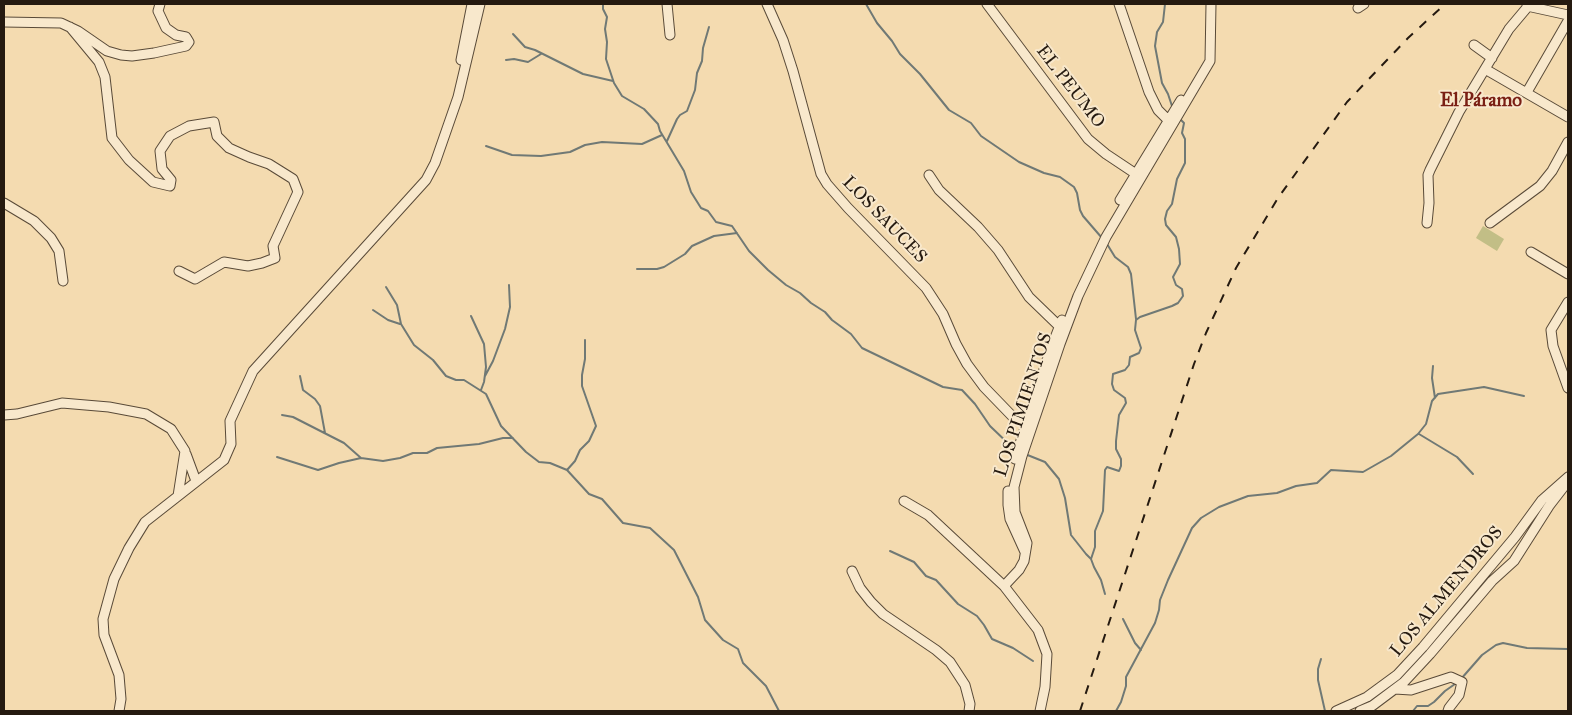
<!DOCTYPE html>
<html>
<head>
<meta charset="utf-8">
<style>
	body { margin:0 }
	#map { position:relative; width:1572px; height:715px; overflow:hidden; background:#f4dbb0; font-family:"IM FELL Great Primer",serif }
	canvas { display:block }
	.frame { position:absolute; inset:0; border:5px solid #251a10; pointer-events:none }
</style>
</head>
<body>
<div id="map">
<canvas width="1572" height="715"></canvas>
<div class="frame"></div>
</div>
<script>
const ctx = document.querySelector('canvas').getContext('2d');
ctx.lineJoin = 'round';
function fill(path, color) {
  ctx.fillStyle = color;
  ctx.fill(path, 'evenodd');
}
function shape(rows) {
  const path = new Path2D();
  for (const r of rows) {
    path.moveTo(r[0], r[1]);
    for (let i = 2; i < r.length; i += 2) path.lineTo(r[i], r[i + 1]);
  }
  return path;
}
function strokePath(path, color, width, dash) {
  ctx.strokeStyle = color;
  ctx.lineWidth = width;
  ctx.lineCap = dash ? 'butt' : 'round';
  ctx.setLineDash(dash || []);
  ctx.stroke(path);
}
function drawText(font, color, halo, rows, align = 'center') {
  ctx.font = font + ' "IM FELL Great Primer",serif';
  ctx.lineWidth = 4;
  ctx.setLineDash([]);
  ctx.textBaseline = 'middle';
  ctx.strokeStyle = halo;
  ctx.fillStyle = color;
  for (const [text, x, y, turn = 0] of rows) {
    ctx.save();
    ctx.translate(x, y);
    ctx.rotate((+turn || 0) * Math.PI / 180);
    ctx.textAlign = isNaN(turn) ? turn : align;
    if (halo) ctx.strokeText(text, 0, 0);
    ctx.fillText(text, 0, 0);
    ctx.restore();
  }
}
fill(shape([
	[1483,226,1504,239,1497,251,1476,238]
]), '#c2be86');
strokePath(shape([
	[603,4,603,9,607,17,605,29,607,42,606,59,614,83,622,96,644,109,658,124,660,131,684,171,691,192,701,208,708,211,716,222,732,226,749,251,768,270,786,285,800,293,811,303,825,312,832,320,851,334,862,348,943,387,962,390,975,404,990,426,1014,449],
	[866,4,877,23,892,41,900,54,920,74,949,110,971,123,981,136,1019,162,1044,173,1060,177,1074,187,1077,193,1080,210,1083,216,1102,238],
	[1165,4,1163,22,1157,32,1155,46,1162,83,1168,94,1173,109],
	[513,34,525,47,535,50,583,74,613,81],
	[506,60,514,59,528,62,541,54],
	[667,141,677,119,680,115,687,111,695,90,697,73,702,61,703,48,709,27],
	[486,146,512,155,541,156,570,152,585,145,602,142,642,144,662,135],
	[1107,244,1115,257,1128,267,1131,274,1136,319],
	[637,269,657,269,664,267,685,254,692,246,714,236,737,233],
	[386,287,397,305,401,324,414,345,433,360,446,376,456,380,464,380,486,394,501,426,526,452,539,462,550,463,567,470,589,494,602,499,623,523,650,528,674,550,698,597,705,620,723,640,738,649,743,663,766,686,779,711],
	[373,310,388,320,400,324],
	[471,316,484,344,486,367,484,382,481,390],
	[1433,366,1432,378,1435,398],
	[300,376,303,390,315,399,320,406,325,433],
	[485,376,493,361,505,329,510,307,509,285],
	[282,415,293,417,344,443,361,458],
	[1419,434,1457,457,1473,474],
	[1025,454,1045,462,1059,479,1065,498,1071,535,1086,554,1091,559],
	[277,457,318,470,339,463,361,458,383,461,400,458,413,453,427,453,437,448,479,444,503,438,513,438],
	[567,470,575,461,580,450,589,441,596,426,582,386,582,375,585,359,585,340],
	[890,551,914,562,926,576,936,580,958,604,977,616,984,625,992,639,1013,648,1033,661],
	[1105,594,1101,580,1094,567,1091,559,1095,547,1095,531,1103,511,1105,470,1107,467,1119,471,1121,466,1121,459,1116,449,1116,441,1119,415,1126,403,1125,398,1114,390,1112,384,1113,374,1125,370,1129,365,1130,357,1139,353,1141,348,1135,330,1136,320,1140,317,1172,306,1178,303,1183,296,1182,289,1176,285,1173,277,1180,264,1179,249,1176,237,1166,225,1165,219,1167,211,1172,204,1177,179,1185,163,1185,139,1182,133,1184,123,1180,119],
	[1123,619,1135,643,1141,650],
	[1321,659,1318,669,1318,680,1325,711],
	[1461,679,1482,655,1496,645,1503,643,1527,648,1568,649],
	[1116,711,1121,702,1126,686,1126,677,1155,623,1159,610,1160,600,1168,580,1192,528,1201,518,1219,507,1248,496,1277,493,1296,486,1317,483,1331,470,1363,472,1391,456,1418,434,1426,424,1432,401,1438,394,1484,387,1524,396],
	[1413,711,1417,706,1428,706,1434,702,1445,691,1455,684]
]), '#707975', 2);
const minor = shape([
	[667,4,670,35],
	[767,4,783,40,793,71,821,174,827,184,848,208,926,288,943,314,956,344,967,364,984,387,1013,417,1030,424],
	[987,4,1088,139,1106,154,1139,176],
	[1119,4,1149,92,1158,110,1171,123],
	[1527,6,1568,15],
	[1358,8,1364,4],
	[4,22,61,23,78,31,107,51,121,55,132,56,154,53,186,46,189,42,186,37,176,35,166,28,158,11,160,4],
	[70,27,99,62,105,77,112,138,129,160,153,182,170,186,171,180,162,169,160,151,170,136,189,126,214,122,217,136,229,148,249,157,269,164,293,179,298,192,273,246,275,258,262,263,248,266,224,262,195,279,179,271],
	[1474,45,1492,58],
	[461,60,472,4],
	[1485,69,1568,117],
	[1527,92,1568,21],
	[929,175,939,190,978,227,998,250,1029,297,1060,327],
	[1120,200,1181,100],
	[4,203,34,221,51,238,59,251,63,281],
	[1427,223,1429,203,1428,175,1430,170,1459,112,1509,29,1530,4],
	[1490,223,1540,186,1552,171,1568,142],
	[1531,252,1568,274],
	[1568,302,1551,330,1553,346,1568,388],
	[4,415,17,414,62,403,109,407,146,414,171,429,185,451,178,496],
	[186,454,196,481],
	[1015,459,1051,348,1062,320],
	[1008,491,1008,505,1010,519,1025,552],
	[904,501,928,515,1004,586,1038,630,1047,654,1045,687,1040,711],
	[852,571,860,588,871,602,883,614,936,650,950,662,965,685,970,704,969,711],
	[1004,586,1019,570,1024,561,1027,543,1015,512,1014,487,1022,456,1060,344,1078,296,1106,237,1210,61,1211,4],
	[1395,689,1411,690,1451,677,1462,682,1459,695,1449,708,1448,711],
	[119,711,121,699,119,675,104,635,103,619,114,579,129,548,145,522,224,460,231,444,230,421,253,371,426,180,435,163,458,97,480,4],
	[1336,711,1367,697,1397,675,1423,647,1515,537,1542,500,1568,477],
	[1360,711,1372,706,1404,682,1430,654,1492,581,1514,561,1549,506,1566,484]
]);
strokePath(minor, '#594a38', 11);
strokePath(minor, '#f8e8cc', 9);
strokePath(shape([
	[1080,711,1194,364,1206,333,1236,268,1278,198,1347,102,1408,38,1445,4]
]), '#251a10', 2, [9, 9]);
drawText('18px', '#251a10', '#f8e8cc', [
	["EL PEUMO",1070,87,52],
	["LOS SAUCES",884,220,46],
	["LOS PIMIENTOS",1024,405,-72],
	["LOS ALMENDROS",1447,592,-50]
]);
drawText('bold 19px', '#7a1f14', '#f8e8cc', [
	["El Páramo",1481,101]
]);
</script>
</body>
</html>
